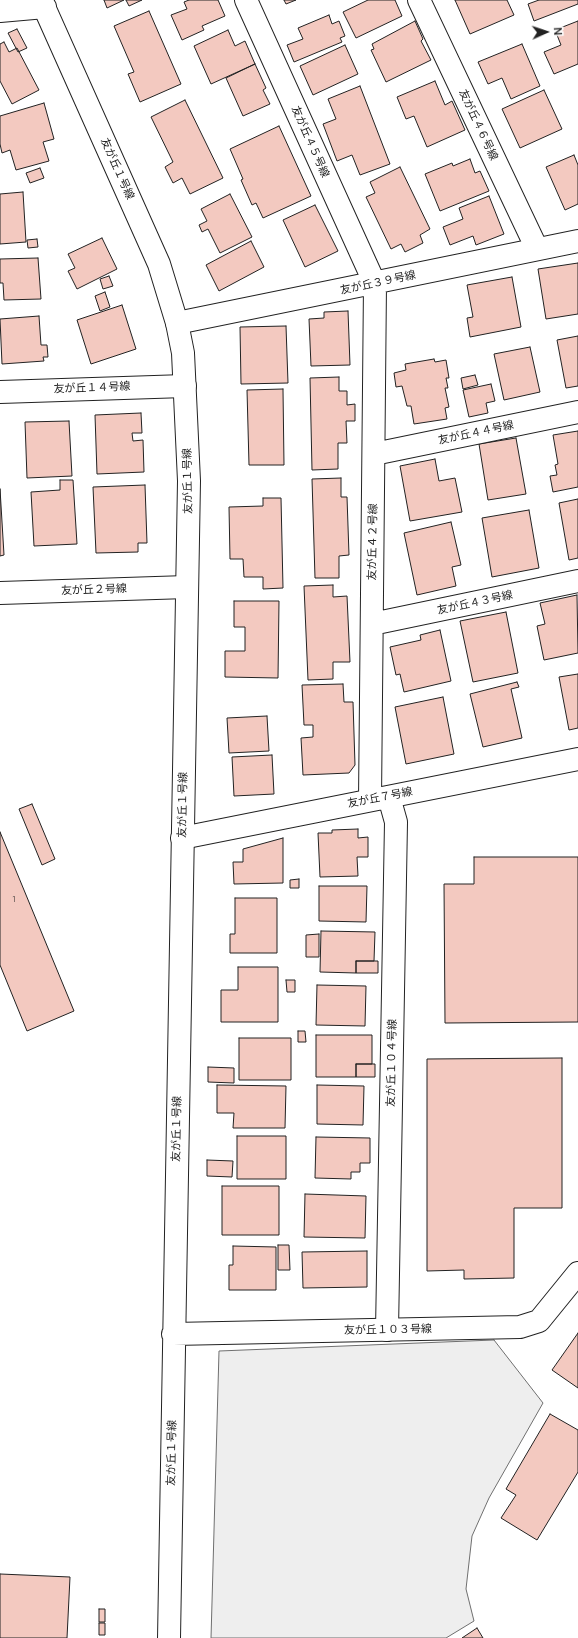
<!DOCTYPE html>
<html>
<head>
<meta charset="utf-8">
<style>
	body { margin:0 }
	#map { position:relative; width:578px; height:1638px; overflow:hidden; background:#fff; font-family:Manrope,sans-serif }
	canvas { display:block }
	.north { position:absolute; left:526px; top:12px; width:40px; height:40px; -webkit-text-stroke:3px #fff; paint-order:stroke; rotate:87deg; font-size:11px; font-weight:700; line-height:16px; text-align:center; color:#222 }
	.north::after { content:''; display:block; margin:auto; width:14px; height:18px; background:#222; clip-path:polygon(50% 0,100% 100%,50% 72%,0 100%) }
</style>
</head>
<body>
<div id="map">
<canvas width="578" height="1638"></canvas>
<div class="north">N</div>
</div>
<script>
const ctx = document.querySelector('canvas').getContext('2d');
ctx.lineJoin = 'round';
function fill(path, color) {
  ctx.fillStyle = color;
  ctx.fill(path, 'evenodd');
}
function shape(rows) {
  const path = new Path2D();
  for (const r of rows) {
    path.moveTo(r[0], r[1]);
    for (let i = 2; i < r.length; i += 2) path.lineTo(r[i], r[i + 1]);
  }
  return path;
}
function strokePath(path, color, width, dash) {
  ctx.strokeStyle = color;
  ctx.lineWidth = width;
  ctx.lineCap = dash ? 'butt' : 'round';
  ctx.setLineDash(dash || []);
  ctx.stroke(path);
}
function drawText(font, color, halo, rows, align = 'center') {
  ctx.font = font + ' Manrope,"Noto Sans JP",sans-serif';
  ctx.lineWidth = 3;
  ctx.setLineDash([]);
  ctx.textBaseline = 'middle';
  ctx.strokeStyle = halo;
  ctx.fillStyle = color;
  for (const [text, x, y, turn = 0] of rows) {
    ctx.save();
    ctx.translate(x, y);
    ctx.rotate((+turn || 0) * Math.PI / 180);
    ctx.textAlign = isNaN(turn) ? turn : align;
    if (halo) ctx.strokeText(text, 0, 0);
    ctx.fillText(text, 0, 0);
    ctx.restore();
  }
}
const green = shape([
	[494,1340,543,1403,489,1498,472,1536,466,1589,474,1621,446,1638,211,1638,219,1351,494,1340]
]);
fill(green, '#eee');
strokePath(green, '#6f6f6f', 1);
const building = shape([
	[104,0,124,0,107,8,104,0],
	[126,0,142,0,129,6,126,0],
	[189,0,218,0,225,16,202,26,204,30,182,40,171,15,187,9,184,2,189,0],
	[284,0,296,0,286,4,284,0],
	[368,0,395,0,402,16,356,38,343,12,368,0],
	[455,0,507,0,514,15,470,34,455,0],
	[539,0,578,0,578,4,534,21,528,4,539,0],
	[149,11,181,84,140,102,128,74,134,72,114,26,149,11],
	[329,15,332,24,339,21,345,36,340,38,342,42,294,62,287,45,303,39,298,28,329,15],
	[415,21,423,39,421,41,431,60,386,82,371,50,374,49,372,44,415,21],
	[578,21,578,64,554,74,544,52,561,45,555,30,578,21],
	[17,29,27,48,18,52,8,33,17,29],
	[228,30,235,46,245,41,255,64,211,84,194,46,228,30],
	[4,42,9,52,17,48,39,90,12,104,0,81,0,44,4,42],
	[522,44,540,86,511,99,502,78,488,84,478,62,522,44],
	[345,45,358,74,313,95,300,66,345,45],
	[255,64,266,88,263,90,270,104,243,116,226,78,255,64],
	[435,81,445,105,452,101,465,130,427,147,414,116,406,119,397,97,435,81],
	[360,86,390,164,360,175,352,155,337,161,323,124,336,119,328,99,360,86],
	[544,90,562,129,520,148,502,109,544,90],
	[185,100,223,178,190,194,182,178,173,183,165,167,173,162,151,117,185,100],
	[44,103,54,139,43,142,49,161,16,170,10,150,2,153,0,144,0,116,44,103],
	[279,126,311,196,263,218,256,203,252,205,241,180,243,179,230,149,279,126],
	[574,155,578,165,578,204,565,210,546,167,574,155],
	[470,159,475,173,480,171,489,191,440,211,425,174,452,163,453,166,470,159],
	[400,167,430,229,420,235,423,243,405,252,401,244,391,249,366,197,375,193,370,182,400,167],
	[40,168,44,178,30,183,26,173,40,168],
	[23,192,26,242,0,244,0,194,23,192],
	[230,194,252,237,220,253,208,229,202,232,199,225,207,221,201,209,230,194],
	[489,196,504,234,476,245,473,236,450,245,443,227,463,219,459,208,489,196],
	[315,205,338,251,305,267,283,220,315,205],
	[102,238,117,269,77,289,68,271,75,268,68,254,102,238],
	[37,239,38,247,28,248,27,240,37,239],
	[251,241,264,267,219,291,206,265,251,241],
	[38,258,41,299,4,300,3,283,0,283,0,259,38,258],
	[578,263,578,314,546,319,538,269,578,263],
	[109,276,113,286,103,289,100,279,109,276],
	[512,277,521,327,470,337,467,318,473,317,467,285,512,277],
	[105,292,110,307,100,311,95,296,105,292],
	[122,305,136,349,91,364,77,320,122,305],
	[348,311,350,365,311,366,309,319,324,318,324,312,348,311],
	[39,316,41,345,47,345,48,357,43,357,44,361,2,364,0,319,39,316],
	[286,326,288,383,241,384,240,327,286,326],
	[578,336,578,386,566,388,557,340,578,336],
	[530,347,540,392,504,400,494,354,530,347],
	[434,359,435,362,446,360,449,378,446,378,448,388,445,388,449,407,445,408,447,419,414,424,411,406,407,406,402,386,396,387,394,373,406,370,405,364,434,359],
	[475,375,478,385,463,389,461,378,475,375],
	[339,377,339,391,347,391,347,405,355,404,355,421,346,421,347,443,338,443,338,469,312,470,310,378,339,377],
	[491,384,495,401,486,403,488,413,469,417,463,390,491,384],
	[283,389,284,465,249,465,247,390,283,389],
	[141,413,142,433,132,433,133,441,143,440,144,472,97,474,95,415,141,413],
	[69,421,72,476,27,478,25,422,69,421],
	[578,431,578,487,553,492,550,476,557,475,555,465,558,464,553,435,578,431],
	[516,438,526,494,488,500,479,444,516,438],
	[435,459,439,481,455,478,462,512,410,521,400,466,435,459],
	[341,478,341,497,347,497,349,555,339,556,339,578,315,578,312,479,341,478],
	[60,480,73,480,77,544,34,546,31,492,60,490,60,480],
	[145,485,147,543,138,543,138,552,96,553,93,487,145,485],
	[0,489,4,555,0,556,0,489],
	[263,498,281,498,283,588,263,589,263,577,244,577,243,559,230,559,229,507,263,506,263,498],
	[578,499,578,558,569,560,559,503,578,499],
	[529,510,539,568,492,577,482,518,529,510],
	[451,522,461,565,452,567,456,586,417,595,404,533,451,522],
	[333,585,333,597,347,596,350,662,333,662,333,679,308,680,304,586,333,585],
	[577,595,578,653,544,660,537,626,545,624,540,603,577,595],
	[234,601,279,601,278,678,225,677,225,651,245,651,245,627,234,627,234,601],
	[506,612,518,673,473,682,460,621,506,612],
	[440,630,451,681,404,692,400,674,396,675,390,647,421,640,420,635,440,630],
	[578,674,578,728,569,730,559,677,578,674],
	[517,682,519,687,511,689,522,738,483,747,470,694,517,682],
	[343,684,344,702,353,702,355,765,349,773,303,775,301,738,313,737,313,725,304,725,302,685,343,684],
	[443,697,454,754,406,764,395,707,443,697],
	[267,716,269,751,229,753,227,718,267,716],
	[272,755,274,794,234,796,232,757,272,755],
	[32,804,55,859,42,865,19,809,32,804],
	[358,829,358,838,368,837,368,857,357,857,358,876,320,877,318,833,332,833,332,830,358,829],
	[0,832,74,1011,27,1031,0,965,0,832],
	[283,838,283,883,234,884,233,862,243,862,243,849,283,838],
	[474,857,578,857,578,1022,445,1023,444,884,474,884,474,857],
	[299,879,299,888,290,888,290,880,299,879],
	[319,886,367,886,366,922,319,921,319,886],
	[235,898,277,898,277,953,230,953,230,934,235,934,235,898],
	[321,931,375,932,374,961,356,961,356,973,320,972,321,931],
	[319,934,319,957,306,957,306,935,319,934],
	[356,961,378,961,378,973,356,973,356,961],
	[238,967,278,967,278,1022,221,1022,221,990,238,990,238,967],
	[286,980,295,980,295,992,287,992,286,980],
	[317,985,366,986,365,1026,316,1025,317,985],
	[298,1031,305,1031,306,1042,298,1042,298,1031],
	[316,1035,372,1035,372,1064,356,1064,356,1077,316,1077,316,1035],
	[239,1038,291,1038,291,1080,239,1080,239,1038],
	[562,1058,562,1208,514,1208,514,1278,464,1279,464,1270,427,1271,427,1059,562,1058],
	[356,1064,375,1064,375,1077,356,1077,356,1064],
	[208,1067,234,1068,234,1083,208,1082,208,1067],
	[217,1085,286,1086,285,1128,233,1128,234,1113,217,1113,217,1085],
	[317,1085,364,1086,363,1125,317,1124,317,1085],
	[237,1136,286,1136,286,1179,237,1179,237,1136],
	[316,1137,370,1138,370,1163,360,1163,360,1172,351,1172,351,1179,315,1178,316,1137],
	[207,1160,233,1161,232,1177,207,1176,207,1160],
	[222,1186,279,1186,279,1235,222,1235,222,1186],
	[305,1194,366,1196,365,1238,304,1237,305,1194],
	[278,1245,289,1245,290,1270,278,1270,278,1245],
	[233,1246,276,1247,276,1290,229,1290,229,1265,233,1265,233,1246],
	[367,1251,367,1287,303,1288,302,1252,367,1251],
	[578,1333,578,1388,552,1370,578,1333],
	[550,1414,578,1430,578,1472,537,1540,501,1518,516,1495,506,1489,550,1414],
	[0,1574,70,1577,67,1638,0,1638,0,1574],
	[99,1609,105,1609,105,1622,99,1622,99,1609],
	[99,1623,105,1623,105,1635,99,1635,99,1623],
	[477,1628,483,1638,462,1638,477,1628]
]);
fill(building, '#f3c9c0');
strokePath(building, '#222', 1);
const minor = shape([
	[246,0,375,284,370,800],
	[419,0,537,249],
	[0,11,45,7],
	[177,323,578,241],
	[0,392,185,386],
	[374,454,578,412],
	[0,593,187,587],
	[372,624,578,581],
	[182,838,578,759],
	[387,1330,396,822,389,797]
]);
const tertiary = shape([
	[41,0,159,264,177,323,183,353,189,481,169,1638],
	[173,1334,520,1327,539,1321,578,1273]
]);
strokePath(minor, '#222', 24);
strokePath(tertiary, '#222', 24);
strokePath(minor, '#fff', 22);
strokePath(tertiary, '#fff', 22);
drawText('9px', '#564c4a', null, [
	["1",14,899]
]);
drawText('11px', '#222', '#fff', [
	["友が丘４６号線",478,125,65],
	["友が丘４５号線",310,142,66],
	["友が丘１号線",117,169,66],
	["友が丘３９号線",378,283,-12],
	["友が丘１４号線",92,388,-2],
	["友が丘４４号線",476,433,-12],
	["友が丘１号線",188,481,-91],
	["友が丘４２号線",373,542,-89],
	["友が丘２号線",94,590,-2],
	["友が丘４３号線",475,603,-12],
	["友が丘７号線",380,798,-11],
	["友が丘１号線",183,805,-89],
	["友が丘１０４号線",392,1063,-89],
	["友が丘１号線",177,1129,-89],
	["友が丘１０３号線",388,1330,-1],
	["友が丘１号線",172,1453,-89]
]);
</script>
</body>
</html>
